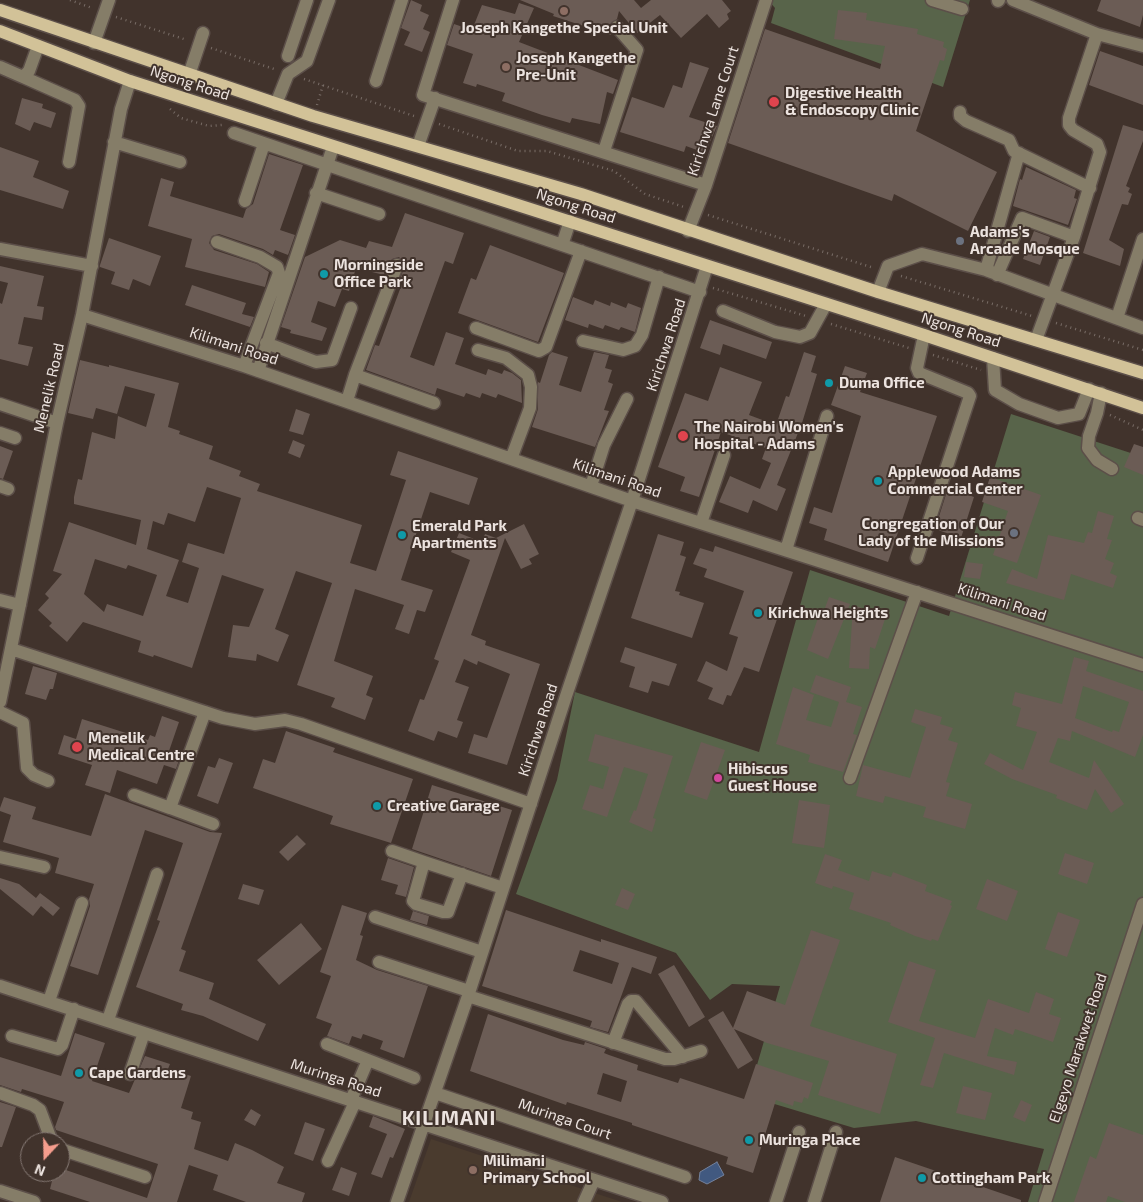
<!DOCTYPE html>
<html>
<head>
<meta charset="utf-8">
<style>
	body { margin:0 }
	#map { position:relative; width:1143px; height:1202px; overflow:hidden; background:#41332c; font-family:"Exo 2",sans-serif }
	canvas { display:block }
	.north { position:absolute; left:20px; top:1132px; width:50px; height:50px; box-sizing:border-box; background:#41332c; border:1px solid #857974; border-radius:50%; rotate:201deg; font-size:14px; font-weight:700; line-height:20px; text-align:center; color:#ece3df }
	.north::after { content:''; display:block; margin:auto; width:18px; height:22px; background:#f59d8d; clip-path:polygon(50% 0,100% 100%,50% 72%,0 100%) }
</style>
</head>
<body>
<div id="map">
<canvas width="1143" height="1202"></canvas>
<div class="north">N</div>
</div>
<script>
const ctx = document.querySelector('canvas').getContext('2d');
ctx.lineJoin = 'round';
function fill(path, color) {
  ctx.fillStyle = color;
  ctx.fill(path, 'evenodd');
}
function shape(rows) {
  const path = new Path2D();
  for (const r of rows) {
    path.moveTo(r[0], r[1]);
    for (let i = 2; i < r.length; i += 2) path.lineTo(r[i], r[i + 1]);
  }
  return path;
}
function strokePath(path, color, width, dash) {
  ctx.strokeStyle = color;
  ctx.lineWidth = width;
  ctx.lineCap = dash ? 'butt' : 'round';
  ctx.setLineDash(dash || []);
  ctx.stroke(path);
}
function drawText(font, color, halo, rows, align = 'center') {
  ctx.font = font + ' "Exo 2",sans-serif';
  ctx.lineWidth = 4;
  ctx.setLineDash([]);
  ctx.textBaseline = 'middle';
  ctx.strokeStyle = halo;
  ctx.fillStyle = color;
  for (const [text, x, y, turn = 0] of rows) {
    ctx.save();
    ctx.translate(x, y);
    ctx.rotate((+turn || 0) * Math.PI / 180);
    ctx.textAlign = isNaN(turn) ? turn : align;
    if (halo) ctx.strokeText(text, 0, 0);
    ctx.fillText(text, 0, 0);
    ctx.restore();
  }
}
fill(shape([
	[431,1139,622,1202,409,1202]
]), '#4a3b2e');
fill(shape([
	[768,0,970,0,943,87,771,23,775,8],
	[1011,414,1143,457,1143,1202,1028,1202,1044,1149,916,1121,854,1128,748,1096,780,986,732,984,710,1000,676,953,516,894,557,780,575,692,759,752,810,570,949,616]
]), '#58644a');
const water = shape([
	[717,1162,724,1175,707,1184,699,1180,700,1172,717,1162]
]);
fill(water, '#415980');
strokePath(water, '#74829c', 1);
fill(shape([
	[411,0,422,5,420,11,429,15,423,29,430,32,422,52,404,45,410,32,401,28],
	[520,0,634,0,641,8,651,0,722,0,731,11,727,14,729,19,719,28,707,14,681,38,660,15,637,33,619,11,617,19,609,25,611,35,553,16,554,14],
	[1101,0,1143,0,1143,15,1140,27,1097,11],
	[519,3,534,8,519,42,618,80,613,94,607,92,600,124,572,118,570,123,542,115,502,101,505,93,477,84,476,87,463,83,473,54,447,45,454,24,472,30,482,5,515,14],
	[838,10,867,13,866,20,918,29,917,34,944,42,943,47,947,49,944,61,940,60,916,131,997,172,968,231,894,194,892,201,728,143,765,29,880,69,885,46,834,39],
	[1100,51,1143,66,1143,105,1089,85],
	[690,62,709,68,689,117,717,126,705,153,686,146,684,152,620,132,632,97,664,108,673,85,682,88],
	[22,98,43,104,42,108,56,113,51,128,34,122,30,131,15,124],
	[1123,125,1143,131,1143,141,1126,186,1130,188,1128,192,1132,194,1128,205,1122,204,1109,240,1124,249,1120,266,1083,253],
	[0,147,39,161,33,177,69,191,63,209,0,190],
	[269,154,303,165,280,230,295,235,288,255,275,250,273,255,263,249,219,234,212,236,209,243,214,250,257,264,269,272,265,287,185,267,192,239,148,226,161,178,174,182,170,196,243,218,246,209,253,204],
	[1026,167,1076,190,1074,198,1077,199,1068,225,1013,206,1020,179,1022,180],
	[405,213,464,233,453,264,445,261,410,357,434,366,446,332,464,338,455,364,486,375,488,369,502,374,504,370,512,373,521,380,522,403,498,394,496,398,482,393,480,398,466,393,464,397,437,388,435,395,366,370,375,345,379,346,403,281,400,280,405,264,399,257,392,259,384,275,356,268,349,291,342,289,335,307,318,301,311,322,327,328,322,341,290,333,291,330,281,327,305,257,340,240,366,248,369,241,392,247],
	[1034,231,1050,237,1040,265,1023,259],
	[109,238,161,256,150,286,133,279,129,290,111,284,115,272,100,267,100,265],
	[490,245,564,273,538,342,458,313,471,278,476,280],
	[0,266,44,276,37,306,44,307,42,320,24,317,18,344,33,347,28,366,0,359,0,303,2,304,8,283,0,281],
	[192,285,246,303,242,314,254,317,250,327,185,305],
	[573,297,593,305,595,300,610,306,611,302,626,308,628,303,641,308,635,332,621,327,619,330,605,325,603,329,589,324,588,328,565,320],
	[710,320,772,342,766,359,723,344,720,355,700,348],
	[552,352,568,357,559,385,581,392,594,352,609,355,605,368,612,370,608,382,613,384,604,410,609,411,595,447,532,427,538,409,538,382,540,383,549,355],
	[804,352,816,356,811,372,817,374,802,423,777,485,786,489,777,511,753,500,748,513,719,502,730,476,760,489,771,463,762,459,766,448,721,432,699,497,680,491,685,477,658,467,685,393,708,401,720,367,762,382,749,415,776,425,786,396,789,397],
	[80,360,109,367,109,365,179,383,168,427,180,431,179,434,213,446,209,459,241,471,239,476,260,484,257,491,362,525,350,563,376,571,406,480,390,475,398,451,478,478,469,505,430,492,401,580,433,590,425,612,417,610,409,634,395,629,404,605,355,589,334,661,373,676,366,695,373,698,365,720,331,707,335,698,297,685,332,583,296,571,275,629,289,635,278,662,257,654,256,661,228,657,233,625,249,627,264,589,222,575,192,668,154,655,153,657,138,652,141,641,83,622,67,642,49,626,52,623,38,610,49,598,45,594,62,574,53,571,69,522,136,545,141,520,74,504,74,497,78,479,82,480,92,432,115,439,118,416,146,427,155,394,125,386,117,414,96,408,93,419,68,413],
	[207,487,241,498,224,554,188,543,182,562,199,568,188,603,166,596,179,560,147,549,153,521,164,525,168,513,195,522],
	[95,559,126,569,128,565,157,575,143,616,107,604,104,612,84,594],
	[845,366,867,373,860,392,937,416,888,562,824,540,827,529,809,523,814,507,832,513,861,416,831,405],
	[296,409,310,414,303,435,289,431],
	[293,440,305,445,300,458,288,453],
	[1134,444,1143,447,1143,475,1124,467],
	[0,446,13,451,3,479,0,478],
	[990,477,1041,495,1017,563,993,555,1008,511,982,502],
	[948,488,974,497,961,538,935,529],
	[1098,511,1114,516,1107,539,1112,540,1105,559,1114,563,1110,573,1117,576,1113,588,1071,574,1064,600,1006,583,1012,569,1037,579,1048,535,1084,543,1088,532,1092,533],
	[524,524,539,554,529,559,532,564,521,569,505,538,471,635,486,641,485,645,540,664,507,765,468,753,474,734,487,738,510,674,478,661,477,665,464,659,455,682,469,687,457,720,463,722,457,738,438,731,434,741,408,731,420,699,424,700,439,661,434,659,470,560,451,552,459,533,482,542,485,534,496,538],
	[658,534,684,542,680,555,686,557,675,591,680,592,679,595,704,603,692,638,631,618],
	[715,546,793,572,759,672,744,667,731,696,727,695,723,705,708,699,713,688,697,681,706,661,727,671,738,637,729,634,744,591,704,577,707,569,693,564,700,548,713,552],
	[966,562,983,564,980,579,964,577],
	[829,597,850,604,828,659,807,650,819,615,822,616],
	[853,605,886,616,875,649,870,647,869,669,849,668],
	[625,647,677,664,669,686,652,681,648,693,629,687,635,667,620,662],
	[1074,657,1089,661,1086,671,1143,691,1143,735,1135,757,1072,731,1070,741,1058,738,1049,762,1089,778,1094,760,1124,804,1111,813,1095,789,1087,810,1056,798,1057,795,1012,779,984,764,990,753,1023,770,1037,732,1016,726,1021,708,1012,705,1015,692,1062,704],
	[1083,686,1129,702,1119,732,1113,730,1112,732,1075,718],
	[33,666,57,673,53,689,50,689,46,700,25,694],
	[816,675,851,687,846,702,862,707,853,734,857,735,843,772,808,762,810,755,776,744,793,687,814,695,806,720,831,727,839,702,810,692],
	[915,709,942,717,940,724,953,728,948,740,958,743,946,782,950,783,946,796,972,804,965,829,923,817,926,807,885,796,883,803,856,796,863,765,910,778,926,727,911,722],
	[162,716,179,722,168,754,180,757,176,769,164,765,157,784,117,770,110,793,85,785,92,765,58,754,64,735,76,739,82,719,148,740,150,735,155,737],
	[286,731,335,748,333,752,413,779,391,843,330,824,333,816,253,788,263,759,275,763],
	[595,734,673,756,653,818,656,819,652,832,629,822,634,810,636,811,648,774,624,767,607,817,582,809,590,785,603,789,609,767,588,761],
	[701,742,725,750,707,800,684,792],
	[219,758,233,763,218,804,197,796,208,766,215,768],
	[432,785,512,810,491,876,412,849],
	[105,794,210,832,222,833,181,949,186,951,179,971,214,983,209,999,266,1024,258,1041,203,1016,181,1010,183,1004,136,987,160,921,157,920,183,843,145,830,98,975,70,966,90,906,89,899,94,884,55,873,59,858,3,842,11,815,0,811,0,808,4,797,36,807,32,819,91,836],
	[799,800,830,805,824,848,792,843],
	[297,835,306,844,288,861,279,852],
	[1065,853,1094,863,1087,884,1058,874],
	[825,854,842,860,838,870,869,881,872,871,891,877,893,872,927,885,925,891,952,901,950,905,952,906,938,941,932,939,931,941,915,936,890,925,891,923,849,909,854,893,833,886,832,889,815,883],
	[388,858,414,867,406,897,395,894,398,885,381,880],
	[0,878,19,884,36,898,40,893,60,908,53,916,41,906,33,916,0,889],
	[987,879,1018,891,1007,921,976,909],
	[243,884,264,890,259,905,238,899],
	[622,888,635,894,628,910,615,905],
	[342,905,367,913,360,935,363,936,356,960,377,970,428,986,404,1058,380,1049,383,1041,363,1034,361,1039,352,1036,349,1044,327,1036,332,1024,316,1018,331,976,320,972],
	[506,910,601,942,601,939,657,957,651,974,632,967,608,1032,590,1027,592,1021,482,986],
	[580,950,619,963,612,984,573,971],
	[413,911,429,916,427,925,410,920],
	[1058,912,1080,920,1067,957,1045,949],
	[301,923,322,949,279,985,257,960],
	[811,930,840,940,810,1026,897,1054,880,1114,818,1095,829,1061,767,1043,734,1029,753,1060,738,1069,708,1020,723,1011,733,1028,747,991,785,1005],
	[909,961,936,970,919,1021,975,1038,988,999,1029,1013,1036,992,1054,999,1049,1014,1061,1018,1053,1042,1015,1029,1013,1035,995,1028,987,1056,1017,1062,1014,1075,944,1053,933,1088,920,1085,935,1038,888,1022],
	[674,965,705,1017,689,1027,658,974],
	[488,1014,563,1040,584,1045,585,1042,606,1049,604,1053,609,1055,638,1065,637,1070,678,1083,680,1078,744,1099,756,1064,813,1083,808,1099,804,1097,802,1103,794,1101,793,1106,776,1100,753,1173,726,1164,728,1157,632,1125,632,1123,567,1102,566,1105,470,1071],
	[603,1073,627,1081,621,1102,597,1094],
	[75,1033,105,1043,92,1081,129,1093,145,1056,170,1064,168,1069,191,1076,181,1108,193,1112,191,1119,201,1122,194,1149,228,1161,235,1143,252,1150,284,1167,277,1183,305,1193,302,1202,246,1202,213,1190,218,1175,189,1165,177,1202,90,1202,50,1189,52,1181,30,1172,60,1172,60,1168,147,1198,158,1164,56,1130,55,1127,64,1102,22,1089,21,1092,0,1085,0,1057,61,1076],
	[963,1086,992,1093,985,1120,956,1113],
	[1021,1100,1032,1105,1025,1122,1013,1117],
	[0,1102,16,1107,2,1147,0,1147],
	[251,1109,261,1115,255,1126,244,1120],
	[373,1116,405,1129,393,1158,390,1157,382,1178,371,1174,387,1134,369,1127],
	[305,1122,325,1129,313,1161,294,1154],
	[1109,1123,1143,1135,1143,1202,1125,1202,1108,1196,1106,1202,1074,1202,1090,1156,1096,1159],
	[895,1157,1021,1200,1021,1202,880,1202],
	[341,1167,357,1173,349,1196,332,1190]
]), '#6b5c55');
const minor = shape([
	[453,0,423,95,706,185],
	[932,0,962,9],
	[1013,0,1097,34,1069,118,1069,125,1073,130,1097,144,1100,152,1074,237],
	[998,1,999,0],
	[1097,34,1143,46],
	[94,43,109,0],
	[288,56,307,0],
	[0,67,23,77,29,71,38,46],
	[189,75,203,33],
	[23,77,75,100,79,106,69,162],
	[376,81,402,0],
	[276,104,288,74,307,61,329,0],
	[960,112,960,116,966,121,1009,140,1014,151,1090,188],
	[234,133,700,292],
	[114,142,180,162],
	[418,146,435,98],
	[604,151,637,50,617,27],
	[316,193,379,214],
	[245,201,264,144],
	[688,231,706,185,766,0],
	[217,242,260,257,277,267,279,273,244,366],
	[562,245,570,221],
	[0,249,92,266],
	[986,270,1019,153],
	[997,275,1022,218,1074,237,1036,340],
	[878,292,888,266,922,254,986,270,1143,328],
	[723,311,775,332,800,337,810,333,826,304],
	[82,315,244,366,632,501,1143,665],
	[1117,318,1143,239],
	[476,328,539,351,546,347,581,251],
	[583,341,623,350,635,346,642,335,659,277],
	[266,343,316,362,332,360,351,308],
	[478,350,506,358,528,375,531,387,530,408,511,459],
	[993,358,995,390,1019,404,1058,418,1079,414,1089,389],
	[258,371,333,147],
	[355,375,397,265],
	[1101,393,1097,413,1089,436,1088,448,1097,460,1112,469],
	[347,401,355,375,434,403],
	[0,404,57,423],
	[0,433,15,438],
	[0,486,8,489],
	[591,486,604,445,627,399],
	[1138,518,1143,520],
	[701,523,724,455],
	[786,550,827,416],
	[917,558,970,396,968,393,919,373,917,368,924,335],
	[0,600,20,605],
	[11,649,223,718,255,724,285,720,301,724,531,804],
	[0,702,57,423,82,315,121,109,130,81],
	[0,712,23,723,27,768,34,775,48,781],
	[205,712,170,808,213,824],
	[850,778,917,592],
	[134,795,170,808],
	[392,851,424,862],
	[0,857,44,867],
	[462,874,448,912,443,912,416,904,413,901,424,862,503,888],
	[375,917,482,952],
	[379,962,469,991],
	[0,986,662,1202],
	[468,996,665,1059,674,1059,701,1051],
	[49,1001,82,903],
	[108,1020,157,874],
	[12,1036,58,1049,62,1045,74,1009],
	[613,1043,628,1004,631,1001,636,1001,683,1057],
	[327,1044,414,1078],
	[130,1074,144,1033],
	[0,1093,33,1105,40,1110,52,1142],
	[435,1093,685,1177],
	[351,1100,368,1060],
	[60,1149,145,1177],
	[328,1161,355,1102],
	[0,1191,34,1202],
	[397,1202,468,996,565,699,632,501,707,266],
	[584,1202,594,1180],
	[776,1202,799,1132],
	[814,1202,836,1132],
	[1045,1202,1143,904]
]);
const major = shape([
	[0,10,313,116,581,194,878,292,1143,373],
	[0,31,130,81,924,335,1143,408]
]);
strokePath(minor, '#5c4f49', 15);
strokePath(major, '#5c4f49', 15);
strokePath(shape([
	[70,0,92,8],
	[116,17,187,40],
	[211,48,277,70],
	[304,79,414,116],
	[317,105,323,85],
	[170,109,181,118,209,126,222,125],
	[439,124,518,151,547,151,614,171,645,194,684,207],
	[708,215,874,268],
	[901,276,1032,316],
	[713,288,806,316],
	[1056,323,1143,350],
	[831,324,909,348],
	[933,355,981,370],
	[1110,415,1143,430]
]), '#796d67', 2.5, [1, 4]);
strokePath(minor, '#857d68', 12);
strokePath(major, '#d2c298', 12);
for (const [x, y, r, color] of [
	[564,11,5,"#8d6e63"],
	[506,67,5,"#8d6e63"],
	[774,102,6,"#e0444e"],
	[960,241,5,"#6b7280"],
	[324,274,5,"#0f9aa8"],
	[829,383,5,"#0f9aa8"],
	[683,436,6,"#e0444e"],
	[878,481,5,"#0f9aa8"],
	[1014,533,5,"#6b7280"],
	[402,535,5,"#0f9aa8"],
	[758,613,5,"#0f9aa8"],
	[77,747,6,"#e0444e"],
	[718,778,5,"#d1479c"],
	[377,806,5,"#0f9aa8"],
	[79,1073,5,"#0f9aa8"],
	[749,1140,5,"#0f9aa8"],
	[473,1170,5,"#8d6e63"],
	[922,1178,5,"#0f9aa8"]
]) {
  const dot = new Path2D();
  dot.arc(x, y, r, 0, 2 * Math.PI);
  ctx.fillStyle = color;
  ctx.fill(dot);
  strokePath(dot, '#41332c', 2);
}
drawText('bold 15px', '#ece3df', '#41332c', [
	["Joseph Kangethe Special Unit",564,28,"center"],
	["Joseph Kangethe",516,58],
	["Pre-Unit",516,75],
	["Digestive Health",785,93],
	["& Endoscopy Clinic",785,110],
	["Adams's",970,232],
	["Arcade Mosque",970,249],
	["Morningside",334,265],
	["Office Park",334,282],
	["Duma Office",839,383],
	["The Nairobi Women's",694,427],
	["Hospital - Adams",694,444],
	["Applewood Adams",888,472],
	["Commercial Center",888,489],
	["Congregation of Our",1004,524,"right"],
	["Lady of the Missions",1004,541,"right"],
	["Emerald Park",412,526],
	["Apartments",412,543],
	["Kirichwa Heights",768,613],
	["Menelik",88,738],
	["Medical Centre",88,755],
	["Hibiscus",728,769],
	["Guest House",728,786],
	["Creative Garage",387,806],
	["Cape Gardens",89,1073],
	["Muringa Place",759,1140],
	["Milimani",483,1161],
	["Primary School",483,1178],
	["Cottingham Park",932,1178]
], 'left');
drawText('15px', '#ece3df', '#41332c', [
	["Ngong Road",190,83,18],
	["Kirichwa Lane Court",713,111,-72],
	["Ngong Road",576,206,18],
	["Ngong Road",961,330,18],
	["Kirichwa Road",666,345,-72],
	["Kilimani Road",234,346,18],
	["Menelik Road",49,388,-77],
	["Kilimani Road",617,478,19],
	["Kilimani Road",1002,602,18],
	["Kirichwa Road",538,730,-72],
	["Elgeyo Marakwet Road",1078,1048,-72],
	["Muringa Road",336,1078,18],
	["Muringa Court",565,1119,19]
]);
ctx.letterSpacing = '1px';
drawText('bold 20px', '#ece3df', '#41332c', [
	["KILIMANI",449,1118]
]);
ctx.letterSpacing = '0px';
</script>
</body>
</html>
